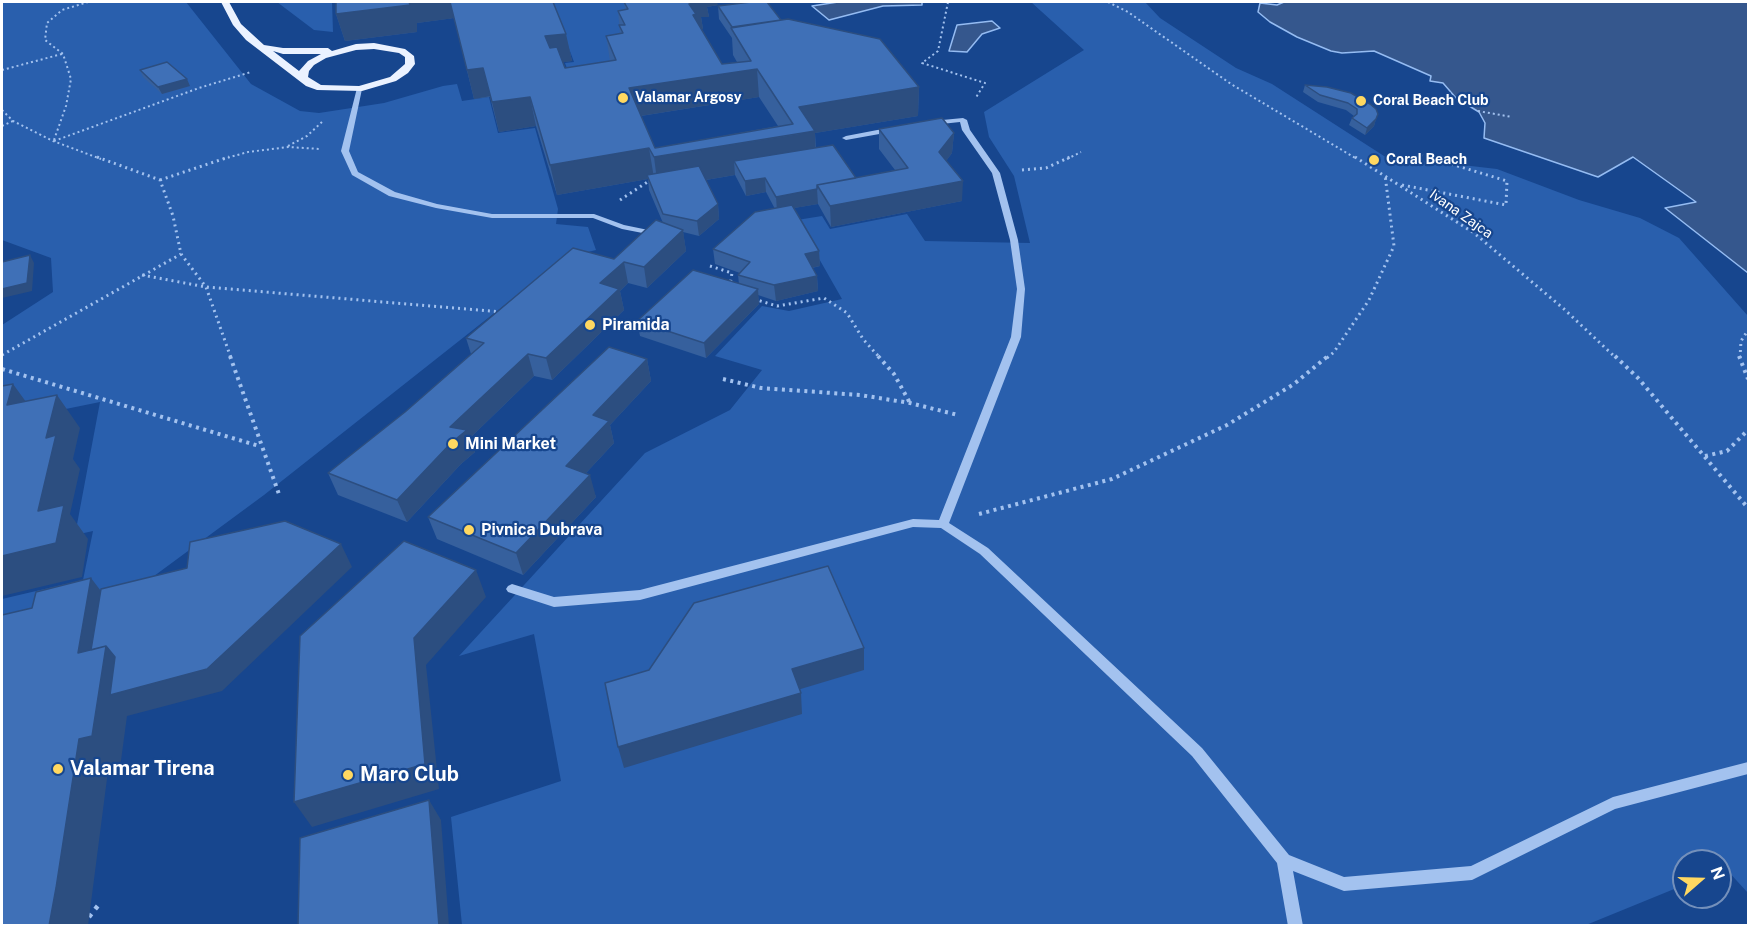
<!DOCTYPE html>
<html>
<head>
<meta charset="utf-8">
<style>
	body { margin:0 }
	#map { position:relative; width:1750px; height:927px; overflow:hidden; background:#17468e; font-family:"Public Sans",sans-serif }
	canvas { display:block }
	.frame { position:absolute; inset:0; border:3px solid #fff; pointer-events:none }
	.north { position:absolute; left:1672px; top:849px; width:60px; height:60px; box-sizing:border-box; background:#17468e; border:2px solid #7490bb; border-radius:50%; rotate:70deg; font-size:16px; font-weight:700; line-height:24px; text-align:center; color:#fff }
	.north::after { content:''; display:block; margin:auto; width:21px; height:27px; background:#ffd861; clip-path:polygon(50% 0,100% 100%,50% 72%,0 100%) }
</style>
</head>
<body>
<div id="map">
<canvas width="1750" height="927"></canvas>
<div class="frame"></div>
<div class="north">N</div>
</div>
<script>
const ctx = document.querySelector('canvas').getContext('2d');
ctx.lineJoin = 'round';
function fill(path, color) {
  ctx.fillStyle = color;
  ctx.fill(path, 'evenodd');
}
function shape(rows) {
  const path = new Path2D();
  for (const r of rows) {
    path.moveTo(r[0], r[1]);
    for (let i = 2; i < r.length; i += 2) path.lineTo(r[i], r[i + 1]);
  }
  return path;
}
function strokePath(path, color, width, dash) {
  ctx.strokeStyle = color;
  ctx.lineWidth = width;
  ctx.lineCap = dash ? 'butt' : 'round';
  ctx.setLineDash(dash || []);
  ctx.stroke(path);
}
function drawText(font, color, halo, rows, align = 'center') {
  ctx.font = font + ' "Public Sans",sans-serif';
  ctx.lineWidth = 4.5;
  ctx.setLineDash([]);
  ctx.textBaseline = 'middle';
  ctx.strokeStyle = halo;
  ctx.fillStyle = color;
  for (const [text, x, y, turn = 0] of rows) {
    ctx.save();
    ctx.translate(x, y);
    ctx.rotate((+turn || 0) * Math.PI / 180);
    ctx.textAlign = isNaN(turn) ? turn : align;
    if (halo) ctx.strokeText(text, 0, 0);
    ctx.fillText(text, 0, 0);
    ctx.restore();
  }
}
fill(shape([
	[2,2,186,2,251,84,300,111,319,113,384,103,443,86,457,84,462,101,489,97,498,133,535,128,558,209,556,224,588,227,596,250,564,258,264,495,112,607,2,653,2,599,83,580,93,531,75,535,100,402,2,422,2,325,53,292,51,258,2,240],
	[277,2,332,2,333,32,314,30],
	[552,2,633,2,627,52,576,93,565,63,574,62],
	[1031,2,1145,2,1160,18,1236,68,1272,84,1384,156,1497,169,1579,200,1640,218,1679,238,1748,316,1748,893,1726,869,1720,871,1720,861,1684,861,1684,885,1586,925,462,925,451,817,561,781,534,634,459,656,645,453,730,410,762,370,715,356,762,306,789,311,842,299,797,220,822,216,830,229,907,214,925,241,1030,243,1014,176,989,137,984,112,1084,50]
]), '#295fad');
const water = shape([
	[838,2,922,2,922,5,883,6,829,20,812,6,838,2],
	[1284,2,1748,2,1748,273,1665,208,1696,202,1633,157,1598,177,1484,138,1485,123,1479,112,1456,98,1443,83,1430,81,1431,76,1374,51,1342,53,1331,51,1297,37,1270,22,1258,12,1260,3,1277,5,1284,2],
	[992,21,1000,28,982,34,967,52,949,51,957,25,992,21]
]);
fill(water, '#35578d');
strokePath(water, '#95bcf2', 1.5);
strokePath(shape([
	[948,2,938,51,922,63,985,83,975,99],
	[1108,2,1128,12,1231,84,1357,159],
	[2,70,62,54],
	[2,110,13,121,53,141,101,159],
	[1478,111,1512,117],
	[2,126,13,121],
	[54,140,66,106,71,79,63,54,45,40,47,23,62,10,88,2],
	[54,141,199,88,251,72],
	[288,146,307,136,323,121],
	[1421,155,1433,159],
	[223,159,248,152,288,147,320,149],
	[1067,159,1081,152]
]), '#a3c2ef', 2, [2, 3]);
strokePath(shape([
	[97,157,160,180,173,216,181,254,206,287,231,358],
	[1355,157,1474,233,1564,309,1616,358],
	[1022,170,1046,168,1070,157],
	[160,180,229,157],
	[1402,185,1506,205,1507,181,1428,157],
	[620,200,652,179],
	[710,266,732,273,730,285],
	[142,275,206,287,502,312],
	[754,299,777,306,824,298,847,313,863,339,880,358],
	[2,355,181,254],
	[1327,358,1334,352,1369,300,1394,246,1385,175],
	[1740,358,1741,341,1748,330]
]), '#a3c2ef', 3, [2, 4]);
strokePath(shape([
	[230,356,280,497],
	[878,356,894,374,910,403],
	[1615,356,1638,378,1748,508],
	[1739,356,1748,379],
	[2,369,259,446],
	[723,379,761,388,860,395,910,403,958,415],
	[1705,456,1727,451,1748,430],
	[979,514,1112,479,1227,425,1294,384,1328,356]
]), '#a3c2ef', 4, [3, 4.5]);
strokePath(shape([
	[89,917,100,903]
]), '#a3c2ef', 4.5, [4, 6]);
fill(shape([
	[357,88,362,89,349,151,358,172,395,192,437,204,492,214,594,214,624,225,658,232,662,234,658,236,622,229,593,218,492,218,436,208,389,196,352,175,341,151,357,88],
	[963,118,967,120,970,130,1000,173,1018,240,1025,289,1021,337,949,523,988,548,1202,748,1289,855,1344,877,1471,866,1613,797,1748,762,1748,774,1615,809,1472,880,1344,891,1293,871,1303,926,1288,926,1277,863,1192,756,980,554,941,528,913,527,640,600,554,607,508,592,506,589,508,586,512,584,554,597,640,590,913,519,939,520,1011,337,1017,289,1010,240,992,173,962,130,960,122,932,125,928,123,932,121,963,118],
	[893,127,896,127,896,131,846,140,842,138,846,136,893,127]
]), '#a3c2ef');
fill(shape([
	[221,2,229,2,241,24,264,45,283,48,328,48,332,51,356,44,374,43,405,49,414,56,415,64,408,73,396,81,362,91,317,90,306,86,246,40,233,25,221,2],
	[374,49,399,53,405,57,405,64,390,77,359,86,321,85,308,77,309,71,314,65,326,58,356,50,374,49],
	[273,51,283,54,321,54,308,61,299,71,273,51]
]), '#ebf2ff');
fill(shape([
	[336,2,566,34,572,61,563,62,565,68,610,61,606,36,620,34,618,11,625,10,624,2,718,5,707,7,709,17,701,17,703,29,701,29,722,64,737,62,733,55,732,38,719,19,718,6,781,20,919,87,918,116,815,133,816,148,856,178,895,170,879,149,879,129,954,133,952,153,946,161,962,201,831,227,818,204,794,208,819,251,820,266,812,268,817,276,818,291,776,301,758,295,759,304,706,358,640,336,637,321,739,284,738,275,740,273,715,264,713,249,775,209,766,192,746,196,735,175,706,180,718,204,719,219,699,236,683,232,686,251,647,288,628,283,620,291,624,310,552,380,534,376,470,438,475,452,461,464,407,522,338,495,328,473,405,412,471,354,466,338,614,259,663,223,649,190,648,179,557,195,536,126,499,132,490,97,474,99,454,18,417,23,417,32,345,41,336,14],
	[759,97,778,126,655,148,641,116],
	[140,70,190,86,162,94,143,77],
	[1305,85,1327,87,1376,119,1374,126,1365,135,1349,125,1352,118,1354,116,1346,110,1318,102,1303,92],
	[647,359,651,381,610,425,614,443,586,473,596,497,523,575,437,539,428,517]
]), '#36609d');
fill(shape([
	[409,2,451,2,455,18,417,23,417,32,345,41,336,14],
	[693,2,717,2,718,5,707,7,709,17,701,17,703,29,698,30,689,4],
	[566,34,572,61,551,64,545,36],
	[483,68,491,96,474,99,467,70],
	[757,69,759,97,634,117,629,88],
	[187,79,190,86,162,94,158,87],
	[919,87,918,116,815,133,816,161,734,161,735,175,658,188,654,157,800,134,799,107],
	[530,97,536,126,499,132,492,102],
	[1376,119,1374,126,1365,135,1367,128],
	[954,133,952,153,938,172,939,152],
	[649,148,654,178,647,175,648,179,557,195,550,165],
	[765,178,766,192,746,196,745,181],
	[963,181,962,201,831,227,830,206],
	[817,189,818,204,777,211,776,197],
	[718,204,719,219,699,236,697,221],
	[683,230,686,251,647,288,644,267],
	[819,251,820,266,805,269,805,254],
	[30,255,34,263,32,291,2,298,2,289],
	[624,262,628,283,620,291,624,310,552,380,546,358,600,283],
	[817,276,818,291,776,301,774,285],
	[758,289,759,304,706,358,704,343],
	[528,354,534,376,470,438,475,452,461,464,407,522,397,500,450,427],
	[647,359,651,381,610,425,614,443,572,488,566,466,593,415],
	[13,384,37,417,7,405],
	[57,395,80,428,73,459,80,469,70,514,88,539,82,577,2,596,2,556,38,511,46,438],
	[590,475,596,497,523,575,516,553],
	[341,544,352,567,222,691,127,716,120,768,108,771,88,926,49,926,78,653,91,578,117,612],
	[476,570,486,597,426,665,439,789,312,827,294,802,414,638],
	[864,648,864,670,794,691,792,669],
	[801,693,802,714,624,768,618,747],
	[429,800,441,820,449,926,439,926]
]), '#2c4e80');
const building = shape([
	[336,2,409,2,410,5,336,14,336,2],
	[450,2,553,2,566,34,545,36,550,48,557,47,565,68,616,60,606,36,623,33,619,25,625,25,618,11,628,9,624,2,700,2,689,4,696,14,693,15,722,64,751,61,731,28,788,19,880,39,919,87,799,107,815,131,654,157,649,148,550,165,530,97,492,102,483,68,467,70,450,2],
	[757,69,793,124,655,148,629,88,757,69],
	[751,2,767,2,781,20,732,27,718,6,751,2],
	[167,62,187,79,158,87,140,70,167,62],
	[1305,85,1327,87,1351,93,1370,104,1376,109,1378,114,1376,119,1367,128,1352,118,1357,114,1357,109,1348,103,1320,95,1305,85],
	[942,118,954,133,939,152,963,181,830,206,817,185,908,168,879,129,942,118],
	[833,145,856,178,817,185,817,189,776,197,765,178,745,181,734,161,833,145],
	[699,166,718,204,697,221,663,214,647,175,699,166],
	[792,205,819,251,805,254,817,276,774,285,738,275,750,262,713,249,755,212,792,205],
	[656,220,683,230,644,267,624,262,600,283,619,289,546,358,528,354,450,427,467,430,452,442,397,500,328,473,405,412,484,343,466,338,573,248,614,259,656,220],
	[30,255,27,283,2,289,2,262,30,255],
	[693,270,758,289,704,343,637,321,693,270],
	[609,347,647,359,593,415,609,421,566,466,590,475,516,553,428,517,609,347],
	[13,384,7,405,57,395,46,438,56,435,38,511,64,505,56,543,2,556,2,386,13,384],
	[285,521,341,544,207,669,110,695,115,657,106,646,91,650,101,589,187,568,190,542,285,521],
	[404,541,476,570,414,638,425,764,294,802,300,636,404,541],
	[828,566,864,648,792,669,801,693,618,747,605,683,649,670,694,603,828,566],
	[91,578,78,653,106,646,92,736,79,739,56,888,49,926,2,926,2,615,32,608,36,592,91,578],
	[429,800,439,926,298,926,300,838,429,800]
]);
fill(building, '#3f70b7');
strokePath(building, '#2c4e80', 1.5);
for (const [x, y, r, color] of [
	[623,98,6,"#ffd861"],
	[1361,101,6,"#ffd861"],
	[1374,160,6,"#ffd861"],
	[590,325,6,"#ffd861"],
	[453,444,6,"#ffd861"],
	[469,530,6,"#ffd861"],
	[58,769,6,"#ffd861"],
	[348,775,6,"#ffd861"]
]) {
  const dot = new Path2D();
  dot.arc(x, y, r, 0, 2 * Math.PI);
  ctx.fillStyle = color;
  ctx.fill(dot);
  strokePath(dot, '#17468e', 2);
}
drawText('bold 14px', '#fff', '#17468e', [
	["Valamar Argosy",635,98],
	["Coral Beach Club",1373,101],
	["Coral Beach",1386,160]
], 'left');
drawText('14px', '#fff', '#17468e', [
	["Ivana Zajca",1461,214,35]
]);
drawText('bold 16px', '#fff', '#17468e', [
	["Piramida",602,325],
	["Mini Market",465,444],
	["Pivnica Dubrava",481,530]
], 'left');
drawText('bold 20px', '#fff', '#17468e', [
	["Valamar Tirena",70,769],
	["Maro Club",360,775]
], 'left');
</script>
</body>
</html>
